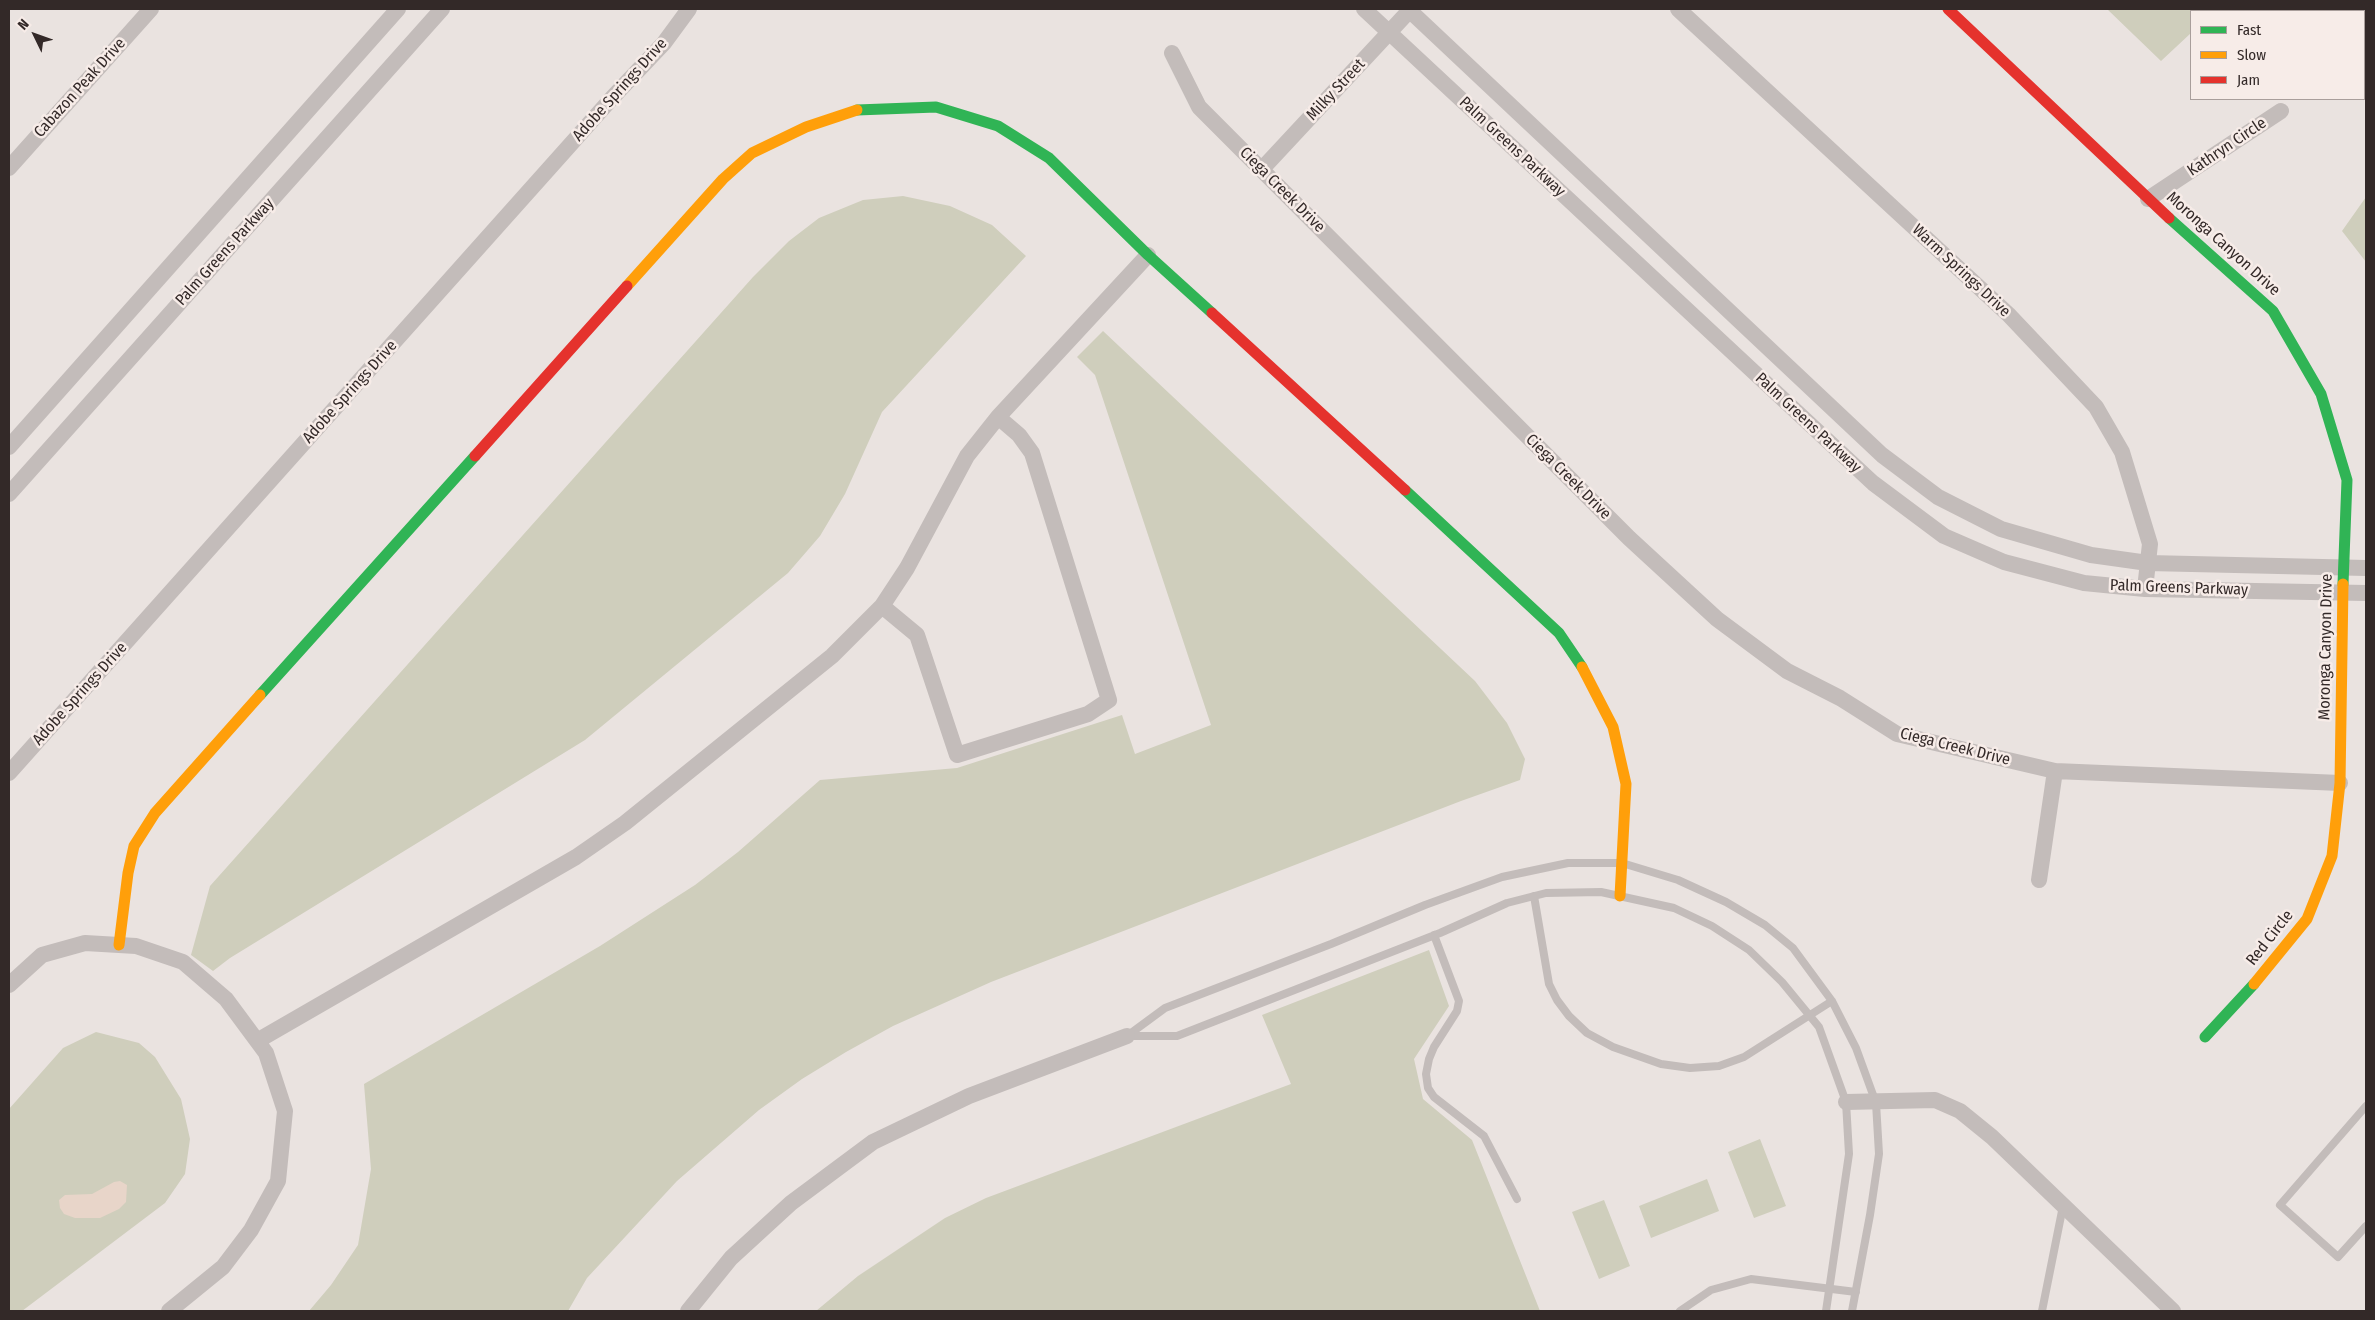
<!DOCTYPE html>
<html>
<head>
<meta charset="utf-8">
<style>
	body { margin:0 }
	#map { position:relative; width:2375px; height:1320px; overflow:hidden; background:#eae3e0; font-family:"Fira Sans Condensed",sans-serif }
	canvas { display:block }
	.frame { position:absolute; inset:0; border:10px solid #332928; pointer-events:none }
	.legend { position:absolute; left:2190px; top:10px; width:175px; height:90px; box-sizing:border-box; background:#f7ece8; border:1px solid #a99e9b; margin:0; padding:6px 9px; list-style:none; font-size:15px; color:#332928 }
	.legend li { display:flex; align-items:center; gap:10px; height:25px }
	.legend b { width:25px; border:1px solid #a99e9b }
	.north { position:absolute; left:10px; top:10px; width:50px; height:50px; -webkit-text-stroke:4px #f7ece8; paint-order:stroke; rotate:312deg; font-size:14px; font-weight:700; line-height:20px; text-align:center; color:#332928 }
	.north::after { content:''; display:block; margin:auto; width:18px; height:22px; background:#332928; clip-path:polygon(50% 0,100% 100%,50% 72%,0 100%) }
</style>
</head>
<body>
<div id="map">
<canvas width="2375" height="1320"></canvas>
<div class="frame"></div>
<ul class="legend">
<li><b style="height:6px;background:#30b455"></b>Fast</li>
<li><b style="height:6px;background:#ff9f0a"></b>Slow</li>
<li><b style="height:6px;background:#e5322d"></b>Jam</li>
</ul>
<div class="north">N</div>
</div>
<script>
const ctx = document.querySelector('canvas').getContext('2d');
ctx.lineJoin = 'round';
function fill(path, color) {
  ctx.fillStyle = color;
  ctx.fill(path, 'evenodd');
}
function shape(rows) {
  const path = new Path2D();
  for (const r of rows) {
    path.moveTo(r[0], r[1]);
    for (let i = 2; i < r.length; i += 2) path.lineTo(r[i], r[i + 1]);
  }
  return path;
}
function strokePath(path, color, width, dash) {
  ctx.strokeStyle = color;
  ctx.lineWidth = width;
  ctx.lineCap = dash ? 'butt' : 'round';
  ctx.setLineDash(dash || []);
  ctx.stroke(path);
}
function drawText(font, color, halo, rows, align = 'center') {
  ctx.font = font + ' "Fira Sans Condensed",sans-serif';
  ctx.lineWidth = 5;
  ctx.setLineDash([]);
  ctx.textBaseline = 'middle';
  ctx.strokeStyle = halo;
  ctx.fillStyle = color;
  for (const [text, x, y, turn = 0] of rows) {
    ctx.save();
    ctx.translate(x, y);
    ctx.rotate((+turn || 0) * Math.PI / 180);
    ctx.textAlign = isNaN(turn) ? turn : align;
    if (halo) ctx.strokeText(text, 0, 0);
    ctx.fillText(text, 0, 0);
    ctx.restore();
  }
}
fill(shape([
	[2107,9,2240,9,2233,11,2191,11,2191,33,2161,61],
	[903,196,950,206,992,225,1026,256,882,412,845,494,820,536,788,573,585,740,230,958,213,971,191,955,210,886,753,277,789,241,819,218,863,200],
	[2366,197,2366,262,2342,231],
	[1103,331,1475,681,1507,723,1525,759,1520,780,1461,801,991,982,893,1026,846,1052,802,1079,759,1110,677,1181,587,1278,568,1311,309,1311,331,1285,358,1245,371,1169,364,1084,600,946,695,885,738,852,820,780,957,768,1122,715,1135,754,1211,725,1095,375,1077,357],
	[1429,950,1449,1006,1414,1059,1423,1099,1472,1140,1540,1311,816,1311,858,1276,945,1218,986,1198,1291,1084,1262,1015],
	[96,1032,139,1043,155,1057,181,1099,190,1139,185,1174,165,1203,22,1311,9,1311,9,1109,63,1048],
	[1760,1139,1786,1206,1754,1218,1728,1152],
	[1707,1179,1719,1211,1651,1238,1639,1206],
	[1604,1200,1630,1266,1599,1279,1572,1212]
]), '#cfcebc');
fill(shape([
	[120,1181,127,1185,126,1202,119,1209,100,1218,75,1218,64,1214,60,1208,59,1200,65,1195,92,1194,114,1182]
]), '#e8d5c9');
strokePath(shape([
	[1534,896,1549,984,1557,1000,1569,1016,1587,1033,1613,1047,1661,1064,1690,1068,1719,1066,1744,1057,1832,1001],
	[1434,935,1459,1001,1457,1011,1434,1047,1429,1059,1426,1074,1428,1088,1434,1097,1484,1136,1517,1199],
	[1127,1036,1165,1008,1331,944,1425,905,1502,877,1568,863,1622,863,1678,880,1726,902,1765,925,1793,948,1832,1001,1856,1048,1876,1103,1879,1154,1870,1215,1852,1311],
	[1127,1036,1177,1036,1440,933,1507,903,1546,893,1601,892,1674,908,1712,926,1749,950,1782,982,1819,1027,1846,1102,1849,1154,1826,1311],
	[2366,1106,2280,1205,2338,1257,2366,1226],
	[1680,1311,1711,1290,1751,1279,1856,1292],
	[2042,1311,2063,1206]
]), '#c3bcba', 8);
strokePath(shape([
	[1364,9,1873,483,1944,536,2004,562,2084,583,2145,589,2366,593],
	[1408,9,1882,455,1938,497,2001,529,2091,555,2148,563,2366,568],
	[1678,9,2008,314,2096,407,2122,452,2150,544,2145,589],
	[1172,53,1199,107,1629,538,1717,619,1787,671,1840,698,1897,734,2055,771,2340,783],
	[9,168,151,9],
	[1262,169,1410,10],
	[2148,199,2281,111],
	[9,447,398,9],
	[9,494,442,9],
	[882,606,917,635,957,755,1088,714,1109,700,1032,453,1019,435,998,417],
	[9,773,612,98,664,43,689,9],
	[2039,880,2055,771],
	[9,985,42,955,85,943,136,946,183,962,226,999,266,1053,285,1111,278,1181,251,1230,223,1267,169,1311],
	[257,1041,576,857,625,823,832,656,882,606,907,568,967,456,998,417,1148,255],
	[1846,1102,1935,1100,1960,1111,1992,1137,2173,1311],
	[688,1311,731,1258,791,1203,873,1142,969,1096,1127,1036]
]), '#c3bcba', 16);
strokePath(shape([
	[857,110,936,107,998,126,1049,158,1148,255,1212,313],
	[2169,218,2273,311,2321,394,2347,480,2343,584],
	[1405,490,1559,633,1582,667],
	[260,695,475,456],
	[2205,1037,2254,984]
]), '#30b455', 11);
strokePath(shape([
	[627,286,723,179,752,153,806,127,857,110],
	[1582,667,1613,727,1626,784,1620,896],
	[119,945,128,873,134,846,155,813,260,695],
	[2254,984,2307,919,2332,856,2340,783,2343,584]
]), '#ff9f0a', 11);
strokePath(shape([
	[1948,9,2169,218],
	[1212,313,1405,490],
	[475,456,627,286]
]), '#e5322d', 11);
drawText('16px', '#332928', '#f7ece8', [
	["Cabazon Peak Drive",80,88,-48],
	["Adobe Springs Drive",620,90,-48],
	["Milky Street",1336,90,-47],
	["Palm Greens Parkway",1512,147,43],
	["Kathryn Circle",2227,147,-34],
	["Ciega Creek Drive",1282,190,45],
	["Moronga Canyon Drive",2223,244,42],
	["Palm Greens Parkway",225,252,-48],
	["Warm Springs Drive",1961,271,43],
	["Adobe Springs Drive",350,392,-48],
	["Palm Greens Parkway",1808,423,43],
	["Ciega Creek Drive",1568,477,45],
	["Palm Greens Parkway",2179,588,2],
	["Moronga Canyon Drive",2326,647,-89],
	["Adobe Springs Drive",80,694,-48],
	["Ciega Creek Drive",1955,747,14],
	["Red Circle",2270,938,-52]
]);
</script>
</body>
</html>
